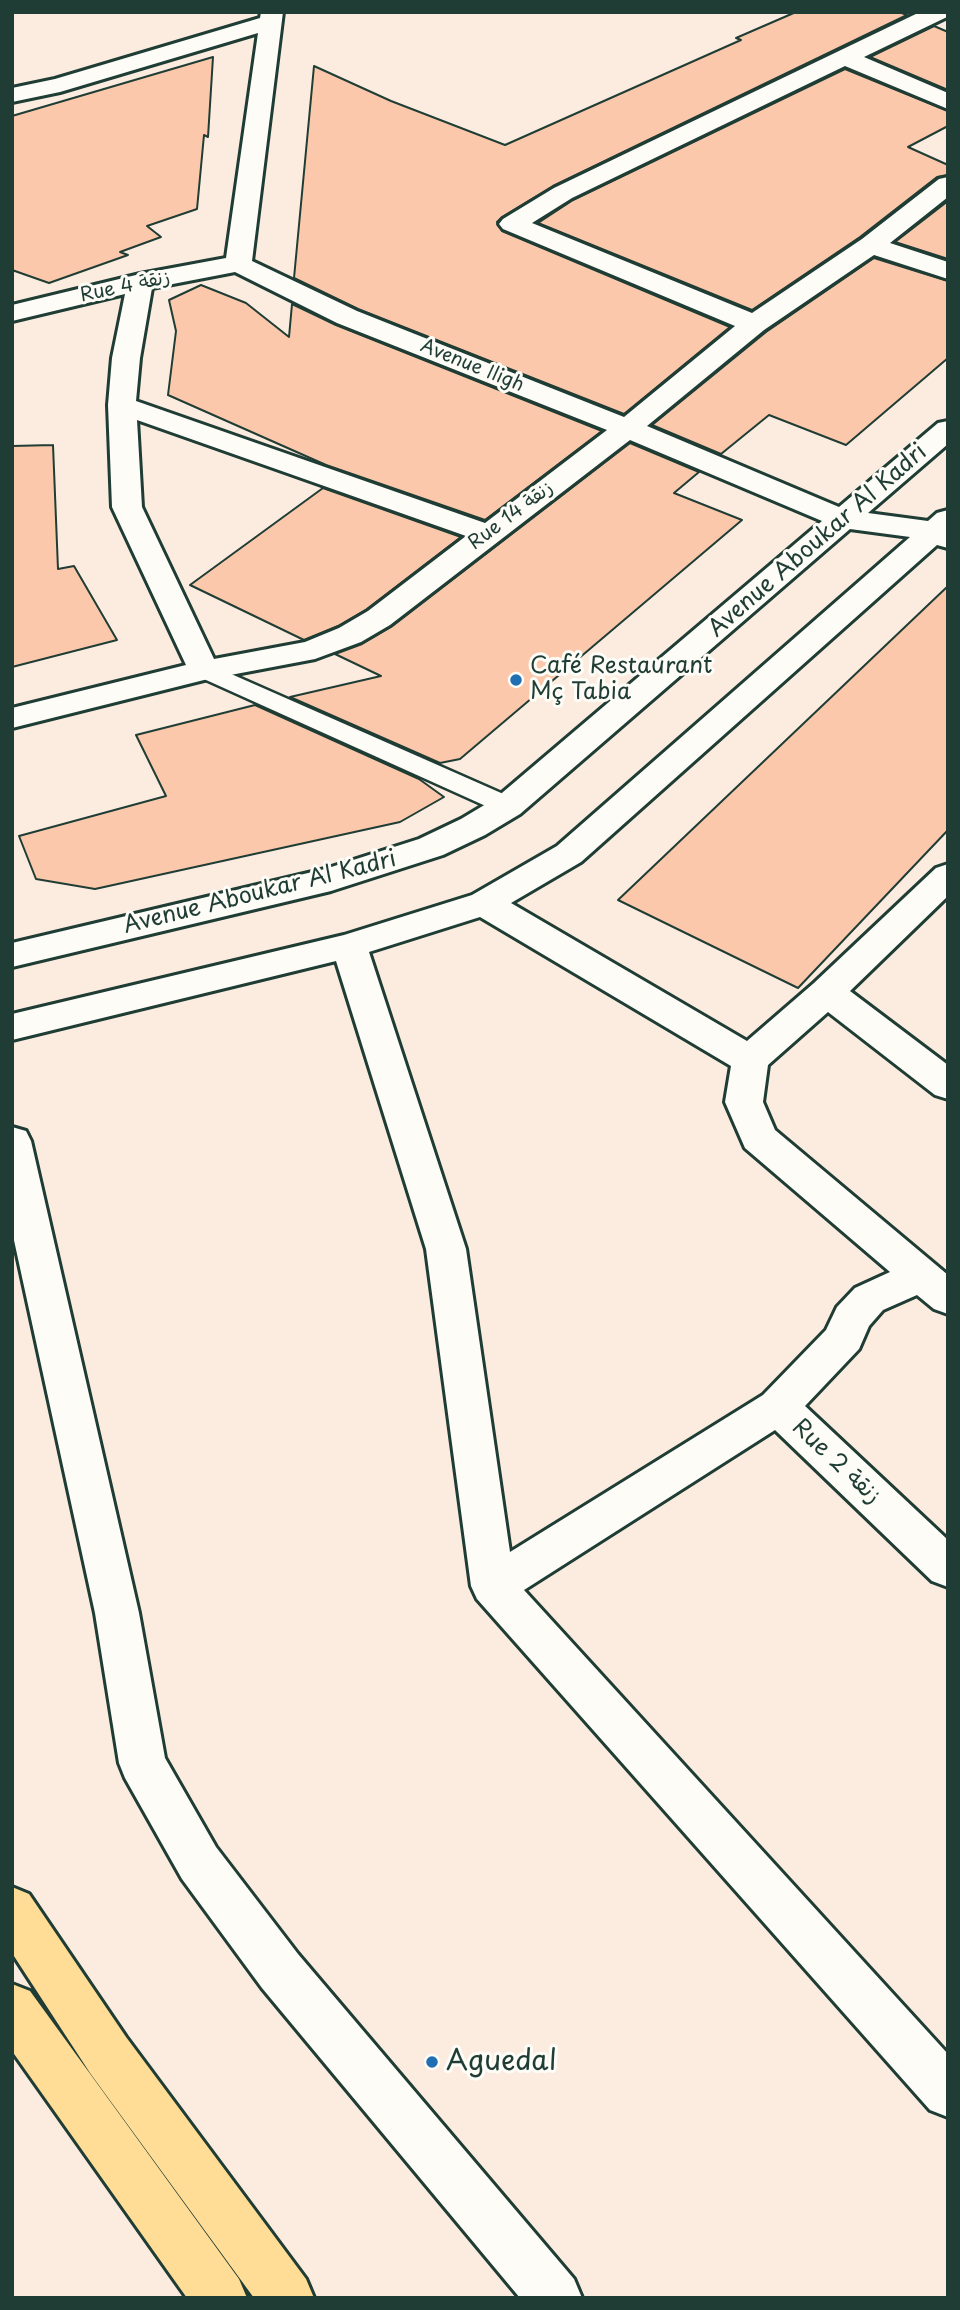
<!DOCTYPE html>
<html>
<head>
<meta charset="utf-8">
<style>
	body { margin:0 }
	#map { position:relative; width:960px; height:2310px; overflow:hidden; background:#fcece0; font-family:"Playpen Sans",sans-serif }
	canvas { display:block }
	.frame { position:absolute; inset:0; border:14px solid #1f3d34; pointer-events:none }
</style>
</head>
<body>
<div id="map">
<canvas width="960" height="2310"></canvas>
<div class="frame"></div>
</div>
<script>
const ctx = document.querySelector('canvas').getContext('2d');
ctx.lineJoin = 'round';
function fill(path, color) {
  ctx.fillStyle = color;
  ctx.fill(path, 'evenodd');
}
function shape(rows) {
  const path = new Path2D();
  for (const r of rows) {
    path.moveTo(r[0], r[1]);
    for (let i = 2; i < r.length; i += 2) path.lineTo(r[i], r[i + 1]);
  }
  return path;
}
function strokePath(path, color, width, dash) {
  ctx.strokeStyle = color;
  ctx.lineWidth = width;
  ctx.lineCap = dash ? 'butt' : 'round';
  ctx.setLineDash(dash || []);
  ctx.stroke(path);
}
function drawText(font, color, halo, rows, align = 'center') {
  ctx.font = font + ' "Playpen Sans","Playpen Sans Arabic",sans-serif';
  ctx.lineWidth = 6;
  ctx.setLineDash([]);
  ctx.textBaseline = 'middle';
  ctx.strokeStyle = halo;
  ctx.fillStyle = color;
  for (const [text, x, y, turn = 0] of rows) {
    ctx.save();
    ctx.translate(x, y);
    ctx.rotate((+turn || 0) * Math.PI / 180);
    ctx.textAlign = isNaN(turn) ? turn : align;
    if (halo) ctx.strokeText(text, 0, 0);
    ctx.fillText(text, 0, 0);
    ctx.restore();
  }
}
const building = shape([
	[796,12,899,12,907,15,553,186,502,217,497,222,502,231,730,327,624,414,358,309,294,278,314,66,391,101,505,145,741,40,736,38,796,12],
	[934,26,948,32,948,90,870,57,934,26],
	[213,57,208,137,204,135,197,209,147,226,161,237,120,252,128,255,49,283,12,270,12,116,213,57],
	[845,69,948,111,948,126,908,147,948,165,948,175,937,177,860,237,752,310,538,223,573,200,845,69],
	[948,201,948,259,895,242,948,201],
	[874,258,948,281,948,358,846,445,769,415,721,454,652,425,766,332,874,258],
	[201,285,246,303,289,337,292,304,336,325,602,431,485,520,326,465,168,395,176,331,169,300,201,285],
	[630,443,699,472,674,493,742,520,460,759,440,763,290,697,381,676,335,654,362,644,391,627,630,443],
	[53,445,58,569,74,566,117,640,12,667,12,446,53,445],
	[323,488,461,537,367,609,338,626,304,640,190,585,323,488],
	[948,586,948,830,798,988,618,900,948,586],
	[255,705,419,779,444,797,400,822,95,889,36,879,19,836,166,796,136,735,255,705]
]);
fill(building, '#fbc8ab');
strokePath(building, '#1f3d34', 2);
const lane = shape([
	[204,662,517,800,521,806,517,812,508,814,499,812,195,675,192,670,195,665,204,662]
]);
const street = shape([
	[261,12,283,12,252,261,357,311,624,417,735,326,503,229,499,224,503,219,554,188,920,12,948,12,947,17,864,57,948,93,948,109,845,66,572,198,532,223,752,313,862,239,939,179,948,177,948,197,890,243,948,262,948,279,874,255,764,330,647,426,839,507,938,423,948,421,948,444,868,513,928,521,937,513,948,510,948,548,937,545,581,862,511,903,747,1041,814,983,936,868,948,864,948,896,850,991,948,1065,948,1099,935,1095,828,1012,768,1065,763,1102,775,1130,948,1275,948,1314,934,1309,917,1295,883,1310,869,1326,859,1349,805,1406,948,1540,948,1587,932,1581,775,1430,524,1590,948,2054,948,2117,930,2110,477,1599,471,1586,426,1249,336,961,12,1040,12,1014,344,935,472,895,557,846,910,537,850,529,520,814,485,835,443,855,331,891,12,967,12,943,325,869,419,839,461,819,496,798,822,521,630,440,390,625,361,642,315,659,204,680,12,728,12,708,186,665,112,507,108,405,112,358,125,294,12,321,12,305,140,274,226,258,258,33,60,92,12,102,12,88,55,79,260,18,261,12],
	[235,272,337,323,607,430,485,523,136,401,140,358,152,288,235,272],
	[137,420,466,536,368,611,339,628,305,642,214,659,142,507,137,420],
	[480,917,731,1066,725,1102,745,1148,890,1272,855,1288,837,1307,826,1330,763,1395,510,1552,466,1249,369,952,480,917],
	[12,1127,26,1131,31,1141,139,1613,165,1758,216,1847,298,1954,574,2279,582,2298,520,2298,262,1988,182,1879,125,1778,119,1763,95,1613,12,1231,12,1127]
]);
const primary = shape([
	[12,1887,29,1894,126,2037,306,2279,314,2298,254,2298,90,2073,12,1953,12,1887],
	[12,1984,30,1991,239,2279,247,2298,187,2298,12,2051,12,1984]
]);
strokePath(lane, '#1f3d34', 5);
strokePath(street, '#1f3d34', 6);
strokePath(primary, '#1f3d34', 6);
fill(lane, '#fdfcf7');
fill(street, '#fdfcf7');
fill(primary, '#ffdd96');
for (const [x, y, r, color] of [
	[516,680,7,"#1f6fb2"],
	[432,2062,7,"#1f6fb2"]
]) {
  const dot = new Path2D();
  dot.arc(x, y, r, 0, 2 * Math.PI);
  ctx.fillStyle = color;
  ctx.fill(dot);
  strokePath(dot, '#fdfcf7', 2.5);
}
drawText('19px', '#1f3d34', '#fdfcf7', [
	["Rue 4 زنقة",125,287,-12],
	["Avenue Iligh",472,366,22],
	["Rue 14 زنقة",511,516,-37]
]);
drawText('23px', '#1f3d34', '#fdfcf7', [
	["Avenue Aboukar Al Kadri",818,541,-41],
	["Avenue Aboukar Al Kadri",260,893,-14],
	["Rue 2 زنقة",836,1462,43]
]);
drawText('23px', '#1f3d34', '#fdfcf7', [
	["Café Restaurant",530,667],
	["Mç Tabia",530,693]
], 'left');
drawText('28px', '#1f3d34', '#fdfcf7', [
	["Aguedal",446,2062]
], 'left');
</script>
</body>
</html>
